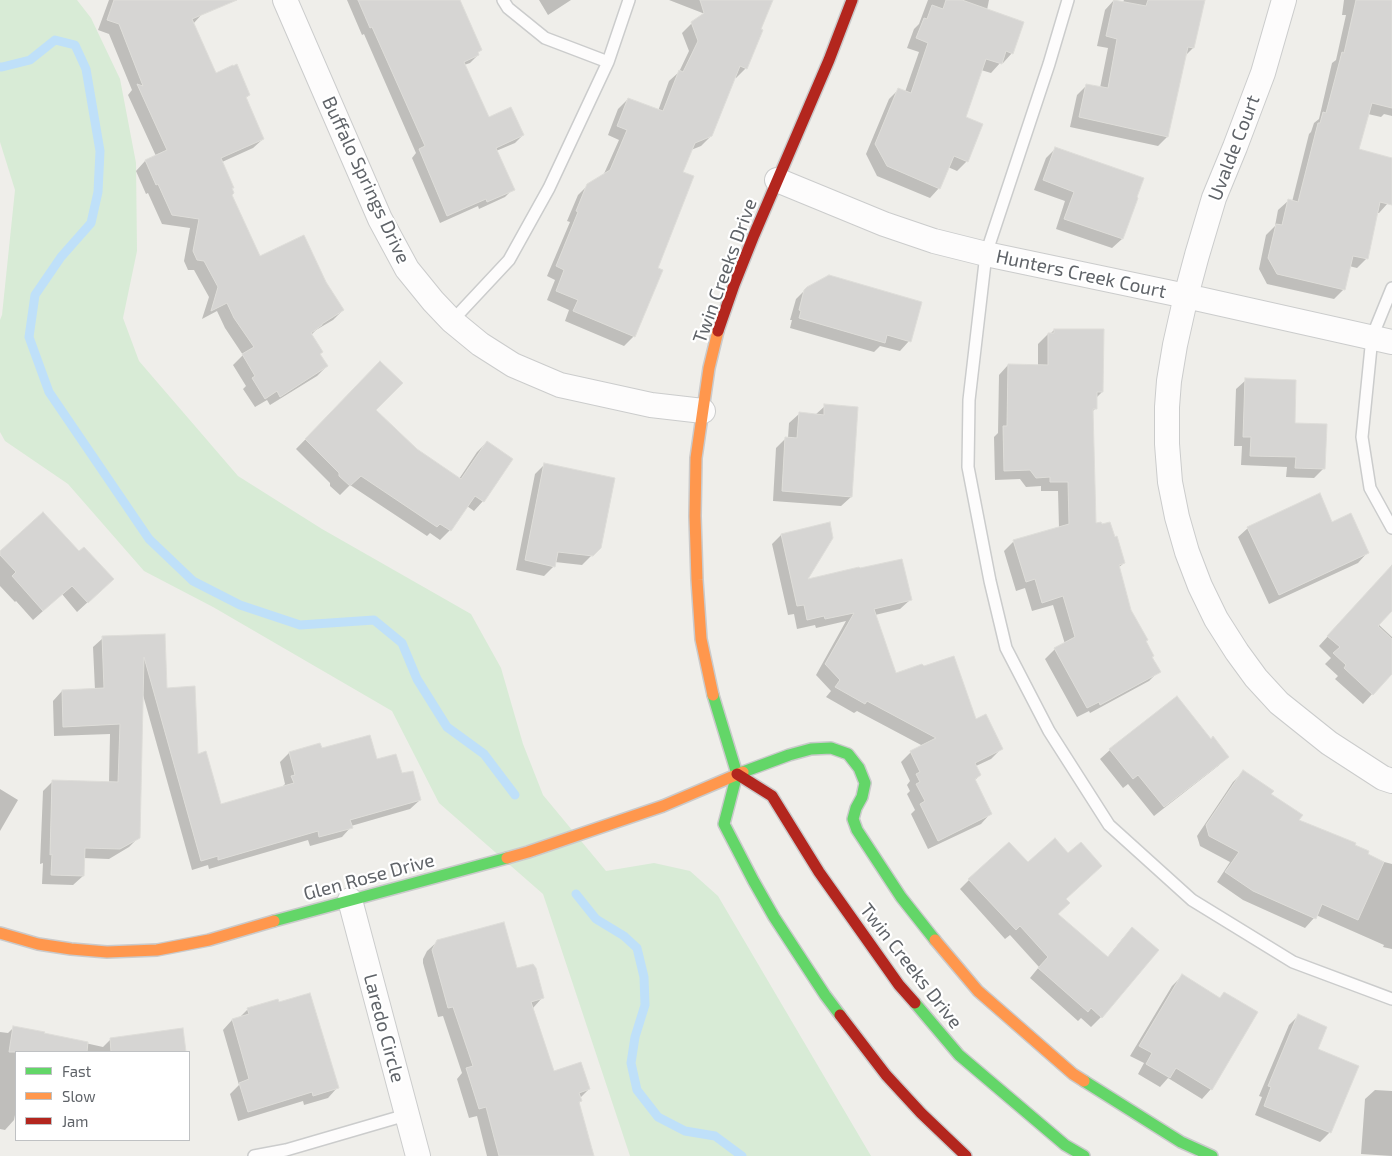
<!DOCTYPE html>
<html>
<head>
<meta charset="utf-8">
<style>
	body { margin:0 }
	#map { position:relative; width:1392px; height:1156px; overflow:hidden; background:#efeeea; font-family:"Exo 2",sans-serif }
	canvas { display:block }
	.legend { position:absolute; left:15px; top:1051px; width:175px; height:90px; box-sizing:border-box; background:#fff; border:1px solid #bfc1c3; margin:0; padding:6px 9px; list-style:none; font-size:15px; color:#5f6368 }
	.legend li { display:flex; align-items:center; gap:10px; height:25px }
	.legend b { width:25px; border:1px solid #bfc1c3 }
</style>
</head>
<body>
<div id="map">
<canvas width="1392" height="1156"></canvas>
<ul class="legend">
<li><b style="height:6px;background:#63d668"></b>Fast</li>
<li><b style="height:6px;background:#ff974d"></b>Slow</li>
<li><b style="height:6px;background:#b3261e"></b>Jam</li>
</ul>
</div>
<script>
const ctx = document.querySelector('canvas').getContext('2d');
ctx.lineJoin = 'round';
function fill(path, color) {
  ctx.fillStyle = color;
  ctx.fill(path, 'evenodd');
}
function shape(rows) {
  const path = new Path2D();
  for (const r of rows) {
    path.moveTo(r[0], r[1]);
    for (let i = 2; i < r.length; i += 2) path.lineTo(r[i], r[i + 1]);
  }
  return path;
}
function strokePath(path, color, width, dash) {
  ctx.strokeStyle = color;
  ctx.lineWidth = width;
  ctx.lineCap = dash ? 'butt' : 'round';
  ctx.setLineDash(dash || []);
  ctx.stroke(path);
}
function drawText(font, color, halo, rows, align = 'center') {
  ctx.font = font + ' "Exo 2",sans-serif';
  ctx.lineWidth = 4.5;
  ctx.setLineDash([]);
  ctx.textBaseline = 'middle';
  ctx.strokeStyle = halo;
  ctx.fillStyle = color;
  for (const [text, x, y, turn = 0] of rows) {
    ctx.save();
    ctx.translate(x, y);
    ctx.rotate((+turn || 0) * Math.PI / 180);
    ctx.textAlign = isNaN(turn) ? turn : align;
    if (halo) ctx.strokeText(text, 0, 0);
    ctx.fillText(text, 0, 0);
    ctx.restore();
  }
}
fill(shape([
	[0,0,77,0,91,18,120,79,136,163,137,251,123,318,139,361,238,476,322,529,471,614,501,668,523,744,543,795,606,871,654,863,690,871,718,896,871,1156,630,1156,543,894,439,803,392,711,213,607,144,571,68,484,5,441,0,432,0,320,2,315,15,190,0,142]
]), '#d8ebd6');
fill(shape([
	[109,0,203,0,203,13,193,24,216,74,249,95,245,99,263,139,253,148,222,162,231,189,231,196,260,257,325,283,343,310,333,320,316,330,311,335,319,354,327,366,317,376,270,405,267,400,255,407,243,389,246,386,233,365,243,355,225,328,217,311,202,319,209,297,194,270,188,270,184,261,190,228,162,224,148,193,146,194,136,171,145,161,156,156,128,95,132,90,109,34,98,30],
	[347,0,459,0,481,50,477,53,478,55,470,63,464,65,488,119,523,135,515,143,496,151,513,189,505,197,479,209,478,206,440,223,412,158,416,153,364,34,362,35],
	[539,0,571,0,548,15],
	[669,0,772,0,746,68,736,78,734,77,711,136,701,146,691,150,681,172,657,269,634,336,624,346,565,321,569,310,547,300,555,280,547,276,570,222,567,221,578,195,588,185,603,176,619,140,608,135,618,109,628,99,658,111,669,81,679,72,689,51,682,33,692,23,705,14],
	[928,0,989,0,987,10,1012,53,1003,63,1001,62,991,73,981,70,964,117,967,161,957,171,948,167,939,188,930,198,877,176,866,154,889,99,899,89,905,92,919,52,907,48,914,29,919,24],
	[1114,0,1123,2,1124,0,1204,0,1193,48,1185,56,1167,137,1158,146,1070,127,1077,95,1086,86,1100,88,1108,48,1097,46,1105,10],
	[1344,0,1392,0,1392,116,1384,114,1381,117,1368,114,1358,150,1392,159,1392,190,1388,203,1379,213,1377,213,1367,258,1357,268,1349,266,1344,289,1334,299,1267,284,1259,269,1266,235,1275,226,1278,210,1288,201,1292,202,1309,134,1311,132,1314,123,1319,119,1332,63,1336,60,1346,15,1342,15],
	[1056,148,1137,199,1122,239,1112,248,1056,229,1065,201,1034,190,1046,158],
	[806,289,909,341,900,351,880,346,874,352,790,328,792,320,790,320,796,299],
	[1054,330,1102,392,1096,398,1096,408,1092,412,1095,525,1124,563,1118,568,1130,610,1145,642,1151,657,1159,671,1149,681,1090,713,1089,711,1077,717,1045,659,1055,649,1065,644,1053,605,1032,611,1025,588,1016,591,1004,551,1014,541,1059,528,1058,491,1041,491,1041,486,1026,487,1020,479,995,480,994,437,998,433,999,375,1008,365,1038,366,1038,344,1048,334,1050,334],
	[380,363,374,410,416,450,459,479,477,452,487,442,483,501,474,511,467,506,450,530,440,540,430,533,427,536,350,485,340,495,330,486,330,483,296,449],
	[1246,380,1293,424,1324,468,1314,478,1286,477,1287,467,1241,465,1242,446,1234,446,1236,389],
	[825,406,851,497,841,506,773,501,776,448,786,438,788,438,789,423,799,414,815,415],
	[545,464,600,547,582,565,555,562,554,566,544,576,516,570,535,474],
	[1332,524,1367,553,1358,563,1269,604,1238,537,1248,528],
	[781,535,805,581,910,600,900,609,875,615,895,674,975,721,1001,749,991,759,976,766,980,775,974,781,990,814,981,824,928,849,911,814,915,810,907,794,910,791,907,785,910,781,901,762,911,752,923,746,857,711,854,713,826,697,831,691,816,675,846,621,816,628,815,625,797,629,794,614,788,615,772,544],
	[0,552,102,589,77,612,62,594,33,620,16,601,15,602,0,586],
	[1392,587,1392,605,1378,624,1392,637,1392,672,1363,704,1335,679,1338,676,1325,664,1331,658,1319,646,1372,588],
	[164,635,166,689,220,805,282,787,285,784,280,762,289,753,321,750,376,761,401,775,420,800,410,809,351,826,351,827,342,837,310,846,308,840,209,869,208,865,192,870,143,695,139,837,129,847,109,859,83,858,83,876,73,885,42,884,43,863,40,864,43,791,53,781,109,783,110,734,54,736,53,701,62,691,95,690,93,647,103,638],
	[1110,750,1227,757,1218,766,1154,816,1128,784,1123,788,1100,759],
	[1243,772,1270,794,1297,821,1365,857,1392,864,1392,949,1383,947,1384,945,1316,915,1314,918,1305,928,1243,900,1217,882,1230,862,1200,846,1197,836,1233,782],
	[0,789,18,800,0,831],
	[969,880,1065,899,1056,914,1107,958,1123,938,1158,950,1101,1017,1091,1027,1081,1018,1078,1021,1030,978,1039,967,1010,935,1005,939,960,889],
	[438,941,516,970,542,998,533,1008,554,1072,589,1089,580,1098,581,1101,579,1103,592,1156,487,1156,477,1116,469,1118,457,1079,462,1073,443,1016,438,1017,423,963,423,959,427,951],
	[1182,976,1219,999,1224,993,1211,1089,1202,1099,1168,1078,1160,1087,1138,1074,1144,1063,1130,1056,1172,986],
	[248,1009,337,1088,328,1098,304,1105,303,1101,238,1121,230,1094,239,1085,223,1030,232,1020,239,1018],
	[1298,1016,1316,1049,1330,1132,1320,1142,1255,1115,1262,1097,1259,1096,1289,1025],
	[14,1027,103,1047,111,1039,182,1030,185,1052,16,1052,16,1110,14,1120,5,1130,0,1129,0,1032,8,1033],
	[1375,1090,1392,1091,1392,1156,1361,1154,1365,1099]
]), '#0003');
strokePath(shape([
	[0,67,2,67,30,60,55,40,75,45,86,69,100,151,98,192,91,223,61,257,35,295,29,337,49,392,149,539,193,581,240,605,300,625,374,620,402,643,417,679,447,727,484,754,515,795],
	[576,894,596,919,624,936,637,948,644,977,645,1005,635,1037,631,1063,637,1090,658,1117,685,1131,715,1136,742,1156]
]), '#bfe0f9', 9);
const building = shape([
	[114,0,237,0,192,19,216,73,233,65,233,66,237,64,250,95,246,97,264,139,221,158,234,188,232,188,234,193,232,195,260,256,304,235,326,282,344,310,322,324,322,325,311,333,323,352,320,354,328,366,280,397,277,391,265,399,252,378,255,376,242,354,254,347,234,318,227,303,211,311,218,287,204,261,197,260,193,251,199,219,172,215,158,184,156,185,145,160,167,150,137,84,143,86,119,24,107,20,114,0],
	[358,0,460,0,482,50,478,52,479,55,464,62,489,117,511,107,524,135,496,148,515,190,487,202,486,199,447,216,419,149,425,146,372,27,370,28,358,0],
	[700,0,773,0,761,29,763,30,747,69,740,66,712,136,695,143,683,172,694,176,658,268,663,270,635,337,573,311,578,300,556,291,564,270,556,266,578,212,576,211,587,184,610,170,627,130,617,126,628,98,663,111,679,70,683,72,698,41,691,22,704,13,700,0],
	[946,0,962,0,1024,22,1013,54,1006,51,1002,64,986,59,966,117,983,124,968,162,954,156,940,189,887,166,875,144,898,88,911,93,928,43,916,38,924,18,927,19,932,5,943,9,946,0],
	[1114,0,1146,6,1148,0,1205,0,1194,48,1188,47,1168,137,1079,117,1086,84,1108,88,1117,39,1106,36,1114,0],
	[1356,0,1392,0,1392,108,1372,103,1359,149,1392,158,1392,205,1380,202,1368,259,1353,256,1345,290,1277,274,1268,258,1276,224,1282,225,1288,199,1298,202,1318,123,1320,123,1323,112,1326,113,1342,52,1344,53,1356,0],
	[1055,147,1144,178,1137,197,1138,198,1123,239,1064,219,1074,192,1043,180,1055,147],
	[829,275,922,302,911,342,887,335,885,343,799,318,801,311,799,310,804,290,807,287,829,275],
	[1054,329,1104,329,1103,392,1097,392,1097,409,1093,409,1096,523,1101,522,1102,524,1110,522,1115,537,1117,536,1125,563,1119,565,1131,610,1148,640,1146,641,1154,656,1152,657,1161,672,1100,705,1099,702,1087,708,1054,648,1075,637,1063,596,1042,603,1035,579,1026,582,1013,540,1069,524,1068,482,1050,482,1050,477,1036,478,1030,470,1004,471,1003,426,1007,426,1008,364,1048,365,1048,333,1054,333,1054,329],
	[380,361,403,383,376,410,417,449,461,479,487,441,513,459,484,502,475,496,451,531,440,524,437,527,361,476,350,486,339,476,339,473,305,439,380,361],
	[1245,378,1296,380,1295,423,1327,424,1325,469,1295,468,1296,457,1250,456,1251,437,1243,437,1245,378],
	[824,404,858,407,852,497,782,491,785,437,797,438,799,412,824,415,824,404],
	[544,463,615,478,601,548,593,556,558,552,555,567,525,560,544,463],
	[1320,493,1332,522,1351,513,1369,553,1279,595,1247,527,1320,493],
	[43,512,79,551,84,547,114,579,88,603,72,586,43,611,12,576,16,572,0,555,0,551,43,512],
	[830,522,833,538,808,579,859,567,860,568,902,559,912,600,874,609,896,673,922,664,924,666,954,656,976,719,986,714,1003,749,975,763,981,775,975,779,992,814,938,841,920,804,925,801,916,784,920,782,916,774,920,772,910,751,936,738,867,701,865,704,835,687,840,680,825,664,854,613,825,619,824,616,807,620,804,605,797,606,781,534,830,522],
	[1392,565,1392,611,1378,626,1392,639,1392,674,1373,695,1344,668,1346,665,1333,653,1340,647,1327,636,1392,565],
	[165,634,167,688,195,686,198,754,206,751,221,804,294,783,291,776,295,775,289,752,320,743,322,748,370,735,377,759,396,754,402,773,413,771,421,800,350,820,353,828,319,837,318,831,218,860,218,856,201,861,144,657,140,838,120,849,85,848,84,876,51,875,52,854,50,855,52,780,118,782,120,724,63,727,62,690,104,688,102,636,165,634],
	[1177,696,1211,739,1213,736,1229,757,1164,807,1138,775,1133,779,1109,749,1177,696],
	[1243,770,1274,791,1271,794,1303,815,1299,820,1356,843,1355,845,1369,851,1368,854,1384,862,1358,920,1322,904,1316,919,1253,891,1225,872,1239,852,1209,836,1206,825,1243,770],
	[1055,838,1068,853,1081,842,1102,866,1066,899,1070,903,1058,914,1108,957,1132,927,1159,950,1102,1018,1091,1008,1088,1012,1038,968,1048,957,1020,926,1016,930,968,879,1009,842,1028,862,1055,838],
	[504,922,517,968,533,964,536,968,544,998,531,1002,554,1071,581,1062,590,1089,579,1093,582,1101,579,1102,594,1156,499,1156,486,1107,479,1109,466,1068,473,1066,453,1007,448,1008,432,950,437,940,504,922],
	[1182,974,1220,998,1224,992,1258,1012,1212,1090,1176,1068,1170,1078,1146,1064,1152,1053,1139,1046,1182,974],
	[310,993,339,1088,313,1096,312,1092,248,1112,239,1083,249,1079,232,1019,249,1014,247,1008,278,999,279,1002,310,993],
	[1298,1014,1327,1027,1318,1049,1359,1066,1331,1133,1264,1106,1271,1087,1268,1086,1298,1014],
	[13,1026,45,1032,44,1033,88,1042,87,1052,9,1052,13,1026],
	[183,1028,186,1052,111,1052,110,1038,183,1028]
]);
fill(building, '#d6d5d3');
strokePath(building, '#deddd9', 1);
const lane = shape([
	[503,0,508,8,545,38,608,62],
	[1068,0,1049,64,986,254,969,400,968,467,990,581,1006,648,1049,731,1109,825,1192,900,1293,962,1392,999],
	[1392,288,1372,337,1362,437,1370,488,1392,528],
	[452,321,509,260,549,188,608,62,629,0],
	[254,1156,286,1150,406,1115]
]);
const street = shape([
	[285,0,380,219,407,269,433,301,452,321,480,344,513,365,560,385,651,405,703,411],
	[1284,0,1263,73,1235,147,1214,198,1197,255,1186,296,1175,345,1169,381,1167,407,1167,444,1170,482,1177,517,1187,552,1200,586,1216,619,1237,652,1256,678,1279,703,1329,743,1383,778,1392,781],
	[777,180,884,224,934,241,986,254,1186,296,1392,342],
	[350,900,418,1156]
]);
const fast = shape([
	[713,695,737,774,724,824,753,880,774,917,825,995,840,1015],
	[743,772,789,755,811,749,831,748,848,754,859,768,865,783,862,797,856,808,853,819,857,830,901,897,935,940],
	[274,921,507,858],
	[915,1003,959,1055,1065,1145,1084,1156],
	[1084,1081,1181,1142,1212,1156]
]);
const slow = shape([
	[713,695,701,639,697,580,695,516,696,458,709,368,718,331],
	[507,858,528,852,663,806,743,772],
	[0,933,38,944,71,949,107,952,157,950,209,940,274,921],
	[935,940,978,991,1073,1074,1084,1081]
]);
const jam = shape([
	[718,331,734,285,754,235,829,60,852,0],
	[737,774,772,796,819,872,899,985,915,1003],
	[840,1015,886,1075,921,1113,966,1156]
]);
strokePath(lane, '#cbcccc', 14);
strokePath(street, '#cbcccc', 26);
strokePath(fast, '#cacacb', 14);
strokePath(slow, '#cacacb', 14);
strokePath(jam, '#cacacb', 14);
strokePath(lane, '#fdfcfc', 11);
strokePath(street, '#fdfcfc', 24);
strokePath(fast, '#63d668', 11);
strokePath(slow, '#ff974d', 11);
strokePath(jam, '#b3261e', 11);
drawText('19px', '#5f6368', '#fff', [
	["Uvalde Court",1234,148,-69],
	["Buffalo Springs Drive",366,180,65],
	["Twin Creeks Drive",725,271,-70],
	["Hunters Creek Court",1081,274,12],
	["Glen Rose Drive",369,877,-15],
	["Twin Creeks Drive",911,966,52],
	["Laredo Circle",384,1028,75]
]);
</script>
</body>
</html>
